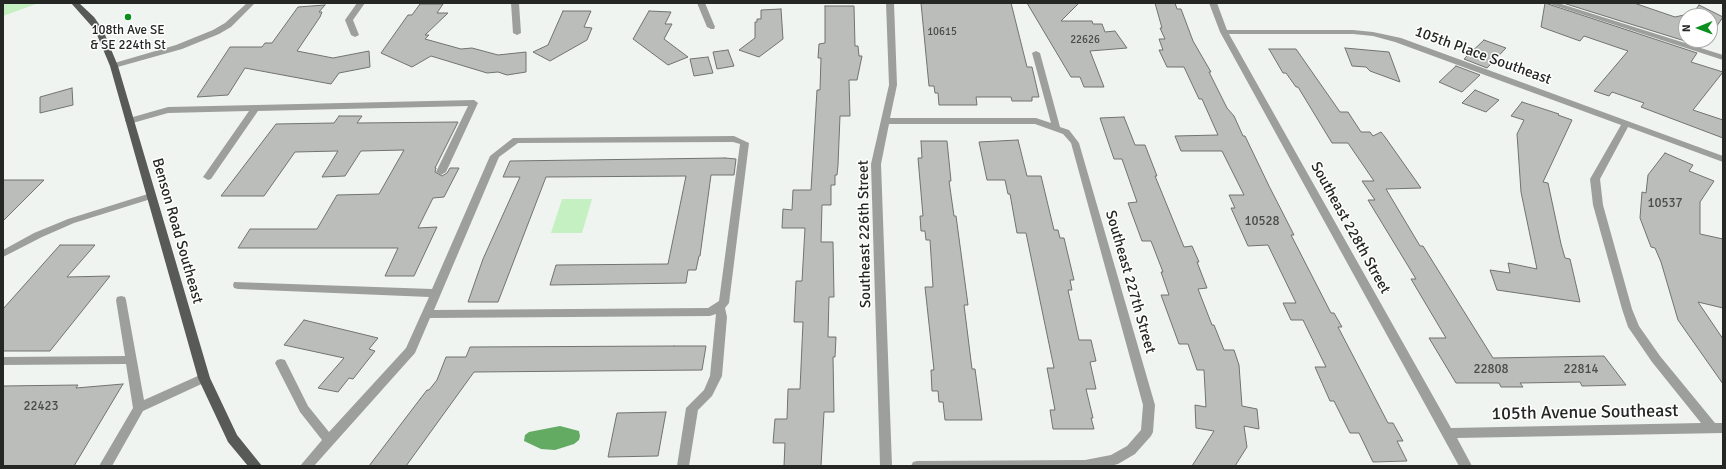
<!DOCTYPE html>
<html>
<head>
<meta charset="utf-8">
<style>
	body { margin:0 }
	#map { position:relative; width:1726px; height:469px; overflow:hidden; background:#f0f4f0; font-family:Signika,sans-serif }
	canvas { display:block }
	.frame { position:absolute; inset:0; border:4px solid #252725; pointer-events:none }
	.north { position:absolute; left:1678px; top:8px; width:40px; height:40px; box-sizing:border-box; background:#fff; border:1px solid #a8a9a8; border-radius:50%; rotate:269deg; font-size:11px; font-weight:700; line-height:16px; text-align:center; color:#252725 }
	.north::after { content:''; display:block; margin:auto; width:14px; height:18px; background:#0b8f1f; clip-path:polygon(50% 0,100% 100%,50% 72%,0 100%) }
</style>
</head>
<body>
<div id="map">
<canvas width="1726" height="469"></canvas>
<div class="frame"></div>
<div class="north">N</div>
</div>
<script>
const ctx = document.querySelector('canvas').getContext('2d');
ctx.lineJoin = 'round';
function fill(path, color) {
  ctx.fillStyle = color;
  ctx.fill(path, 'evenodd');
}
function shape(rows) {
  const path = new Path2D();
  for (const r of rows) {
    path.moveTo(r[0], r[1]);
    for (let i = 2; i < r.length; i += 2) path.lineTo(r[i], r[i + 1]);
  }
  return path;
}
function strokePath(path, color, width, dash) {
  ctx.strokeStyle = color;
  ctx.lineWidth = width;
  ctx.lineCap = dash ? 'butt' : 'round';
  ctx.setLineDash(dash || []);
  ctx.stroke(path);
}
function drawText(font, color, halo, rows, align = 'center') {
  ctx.font = font + ' Signika,sans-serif';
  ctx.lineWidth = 3;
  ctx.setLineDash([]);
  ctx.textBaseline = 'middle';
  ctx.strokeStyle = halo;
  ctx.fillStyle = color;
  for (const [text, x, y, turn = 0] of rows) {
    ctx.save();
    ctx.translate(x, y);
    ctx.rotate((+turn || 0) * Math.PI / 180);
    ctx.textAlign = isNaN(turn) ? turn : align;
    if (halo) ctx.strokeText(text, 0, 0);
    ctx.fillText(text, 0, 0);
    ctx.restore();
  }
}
fill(shape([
	[3,3,39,3,3,16],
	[562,199,592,199,582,233,551,233]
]), '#c4f0c2');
fill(shape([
	[560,426,579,431,580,436,579,440,574,444,555,450,541,449,524,441,525,435,529,432]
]), '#63aa63');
const building = shape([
	[921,3,1011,3,1027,67,1032,67,1039,97,1032,97,1032,101,1012,101,1011,97,976,97,977,105,939,105,938,93,935,93,934,86,929,86,921,3],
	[1027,3,1079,3,1061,21,1092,21,1093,24,1102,24,1105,32,1115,31,1127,48,1090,51,1104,87,1084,87,1080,77,1071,77,1027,3],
	[1155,3,1175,3,1177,9,1181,9,1193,41,1211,72,1209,72,1227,108,1234,116,1243,136,1245,136,1269,186,1294,235,1291,235,1331,313,1334,313,1342,327,1338,327,1388,423,1393,423,1403,441,1397,441,1407,461,1373,462,1359,433,1350,433,1334,401,1330,401,1315,367,1326,367,1303,320,1291,320,1283,303,1296,303,1268,245,1248,246,1231,208,1235,208,1229,195,1244,195,1222,151,1181,151,1175,136,1218,135,1202,99,1199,99,1184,67,1167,67,1159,50,1163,50,1159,39,1165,39,1160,28,1162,28,1155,3],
	[1545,3,1697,53,1691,62,1723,72,1693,110,1723,120,1723,138,1641,107,1644,103,1612,92,1609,96,1594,91,1628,51,1584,36,1580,41,1541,27,1545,3],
	[1563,3,1634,3,1675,17,1684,15,1687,16,1686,40,1705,40,1701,46,1563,3],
	[420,4,443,4,437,13,448,13,425,35,429,35,425,39,461,49,472,48,498,55,526,52,526,72,507,75,498,72,487,73,431,56,412,67,381,53,408,15,412,15,420,4],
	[325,5,319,12,322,12,320,17,297,51,333,58,369,51,370,67,339,73,331,84,245,68,228,95,197,97,230,47,262,47,265,43,272,43,298,7,325,5],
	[1699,5,1723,17,1710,36,1710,16,1691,16,1699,5],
	[825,6,854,6,855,46,858,46,859,56,862,56,857,80,849,80,850,116,840,116,838,165,837,175,835,175,835,185,831,185,831,205,822,205,821,242,833,242,834,297,829,297,828,337,836,337,835,357,833,357,834,412,824,412,821,466,784,466,785,443,773,443,775,419,787,419,788,389,800,389,803,322,794,322,796,281,802,281,805,228,782,228,783,209,792,210,793,190,811,190,817,90,820,90,821,58,818,58,819,44,825,43,825,6],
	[781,9,783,39,759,57,739,50,755,38,755,22,757,22,757,19,761,19,761,10,781,9],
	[563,11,591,11,584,27,592,28,587,40,550,61,533,52,548,45,563,11],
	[649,11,671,12,665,24,672,24,664,39,688,57,668,65,633,39,649,11],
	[1484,40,1506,48,1487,68,1464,59,1484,40],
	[1345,48,1389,52,1400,82,1370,71,1366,67,1352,66,1345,48],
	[1269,49,1296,49,1340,112,1348,112,1361,132,1370,132,1373,136,1381,132,1385,137,1421,188,1386,189,1420,246,1423,246,1493,358,1604,356,1626,385,1582,386,1580,382,1520,383,1523,387,1501,387,1499,383,1456,383,1429,338,1446,338,1411,279,1416,279,1368,200,1375,200,1362,181,1374,181,1348,143,1332,143,1298,87,1296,87,1286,73,1283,73,1269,49],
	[728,50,734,66,717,69,713,52,728,50],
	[708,57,713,73,694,76,690,59,708,57],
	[1456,66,1480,75,1462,92,1439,82,1456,66],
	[72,88,73,105,40,113,40,97,72,88],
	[1475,90,1499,100,1486,112,1462,103,1475,90],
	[1522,102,1559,114,1558,115,1572,120,1543,182,1548,183,1561,244,1565,258,1570,259,1580,302,1497,290,1490,270,1510,273,1508,263,1537,269,1521,192,1517,134,1524,120,1511,116,1522,102],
	[339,116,362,116,357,123,458,122,435,168,436,168,435,172,442,176,447,173,450,168,459,168,444,197,433,198,418,228,437,227,414,276,385,276,398,248,238,248,250,229,317,229,337,195,379,194,404,150,361,151,345,176,322,177,338,151,295,152,264,196,221,196,276,124,334,123,339,116],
	[1124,117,1135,145,1145,145,1157,176,1155,176,1184,247,1192,246,1199,262,1197,262,1207,288,1198,289,1212,325,1214,325,1224,350,1234,350,1239,365,1242,406,1257,409,1259,429,1244,426,1247,447,1235,466,1192,466,1214,431,1196,428,1195,405,1206,407,1204,370,1197,370,1188,344,1179,344,1161,295,1169,295,1161,272,1163,272,1151,241,1142,241,1128,203,1137,202,1122,159,1114,159,1100,118,1124,117],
	[1018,140,1027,176,1041,176,1054,230,1058,230,1060,238,1064,238,1074,280,1070,280,1072,290,1068,290,1079,340,1091,340,1096,361,1090,362,1096,389,1086,389,1093,418,1091,418,1094,429,1053,429,1050,410,1055,410,1047,368,1054,368,1026,233,1017,233,1010,194,1008,194,1005,180,987,180,979,142,1018,140],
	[921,141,947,141,951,181,949,181,954,216,956,216,968,305,964,305,972,369,975,369,982,420,945,420,943,402,939,402,938,391,932,391,931,370,934,370,925,287,933,287,930,240,926,240,925,231,921,231,920,216,923,216,918,158,922,158,921,141],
	[1665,153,1693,165,1689,171,1714,181,1700,202,1700,234,1723,239,1723,308,1698,302,1723,339,1723,384,1678,320,1661,262,1655,248,1651,247,1640,218,1642,192,1646,193,1648,175,1665,153],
	[725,158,736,159,734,175,711,175,700,256,699,256,696,270,688,270,686,283,550,285,556,265,668,264,686,176,546,177,498,302,468,302,483,259,520,177,503,177,510,161,725,158],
	[3,180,44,180,3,221,3,180],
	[60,245,95,245,67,277,110,276,50,351,3,351,3,309,60,245],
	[304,320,378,338,369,349,375,351,353,379,349,378,338,392,318,388,344,358,284,345,304,320],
	[674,346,706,346,702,370,474,372,406,466,369,466,427,390,429,390,437,380,446,357,466,357,470,347,674,346],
	[123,384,74,466,3,466,3,386,78,385,76,388,123,384],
	[666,412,658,456,608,457,617,413,666,412]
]);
fill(building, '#babdba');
strokePath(building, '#707370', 1);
fill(shape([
	[247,3,255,3,231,27,219,34,182,49,114,68,110,66,111,64,176,45,213,30,225,23,247,3],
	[357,3,365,3,353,20,359,35,355,37,351,35,345,20,357,3],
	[511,3,519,3,521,33,517,35,513,33,511,3],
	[697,3,705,3,715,27,714,29,711,29,707,27,697,3],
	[886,3,894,3,897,85,890,118,1036,118,1051,123,1032,53,1036,51,1040,53,1060,127,1069,130,1079,143,1155,405,1153,432,1151,436,1135,454,1118,464,1110,466,911,466,913,462,917,461,1085,460,1111,455,1127,446,1141,430,1143,405,1071,143,1063,134,1035,124,889,124,881,164,892,466,880,466,871,164,889,85,886,3],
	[1209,3,1217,3,1227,30,1353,30,1373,32,1401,38,1723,156,1723,162,1628,127,1600,179,1603,205,1632,309,1639,326,1660,356,1715,423,1723,423,1723,433,1457,438,1472,466,1459,466,1220,32,1209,3],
	[1229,34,1353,34,1373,36,1395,42,1621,125,1590,179,1593,205,1622,309,1628,327,1652,362,1701,423,1451,428,1229,34],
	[1547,3,1558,3,1723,55,1723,60,1547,3],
	[474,100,478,103,446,172,441,175,436,172,468,106,258,111,211,179,208,180,203,177,249,111,168,113,129,124,125,121,126,119,168,107,474,100],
	[734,136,749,143,729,303,725,308,727,317,722,376,712,396,698,410,689,466,677,466,686,408,704,390,710,376,716,314,710,316,430,318,415,353,314,466,300,466,322,440,300,412,275,363,277,360,281,359,285,360,308,406,329,432,406,348,429,297,238,289,234,288,233,285,234,282,432,289,490,156,513,138,734,136],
	[733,142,740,144,719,301,708,308,434,310,499,157,518,143,733,142],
	[151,193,156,196,154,198,74,223,42,237,3,257,3,250,34,233,68,219,151,193],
	[121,296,125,297,126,300,144,400,200,375,204,373,208,375,210,378,208,381,143,411,112,466,99,466,133,408,126,364,3,365,3,357,125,356,116,300,117,297,121,296]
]), '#9d9f9d');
fill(shape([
	[71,3,79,3,94,17,103,30,118,66,210,378,237,435,262,466,248,466,228,442,198,378,110,66,95,30,71,3]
]), '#585a58');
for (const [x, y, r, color] of [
	[128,17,4,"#0b8f1f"]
]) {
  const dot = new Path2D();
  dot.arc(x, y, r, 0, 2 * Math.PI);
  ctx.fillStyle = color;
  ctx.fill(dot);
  strokePath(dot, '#fff', 1.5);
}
drawText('11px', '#4a4c4a', null, [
	["10615",942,32],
	["22626",1085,40]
]);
drawText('13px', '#252725', '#fff', [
	["108th Ave SE",128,31],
	["& SE 224th St",128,46]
]);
drawText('13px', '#4a4c4a', null, [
	["10537",1665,204],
	["10528",1262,222],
	["22808",1491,370],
	["22814",1581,370],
	["22423",41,407]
]);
drawText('15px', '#252725', '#fff', [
	["105th Place Southeast",1483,56,20],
	["Southeast 228th Street",1350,228,61],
	["Benson Road Southeast",177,231,74],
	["Southeast 226th Street",865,234,-91],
	["Southeast 227th Street",1130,282,74]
]);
drawText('18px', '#252725', '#fff', [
	["105th Avenue Southeast",1585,413,-1]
]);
</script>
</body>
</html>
